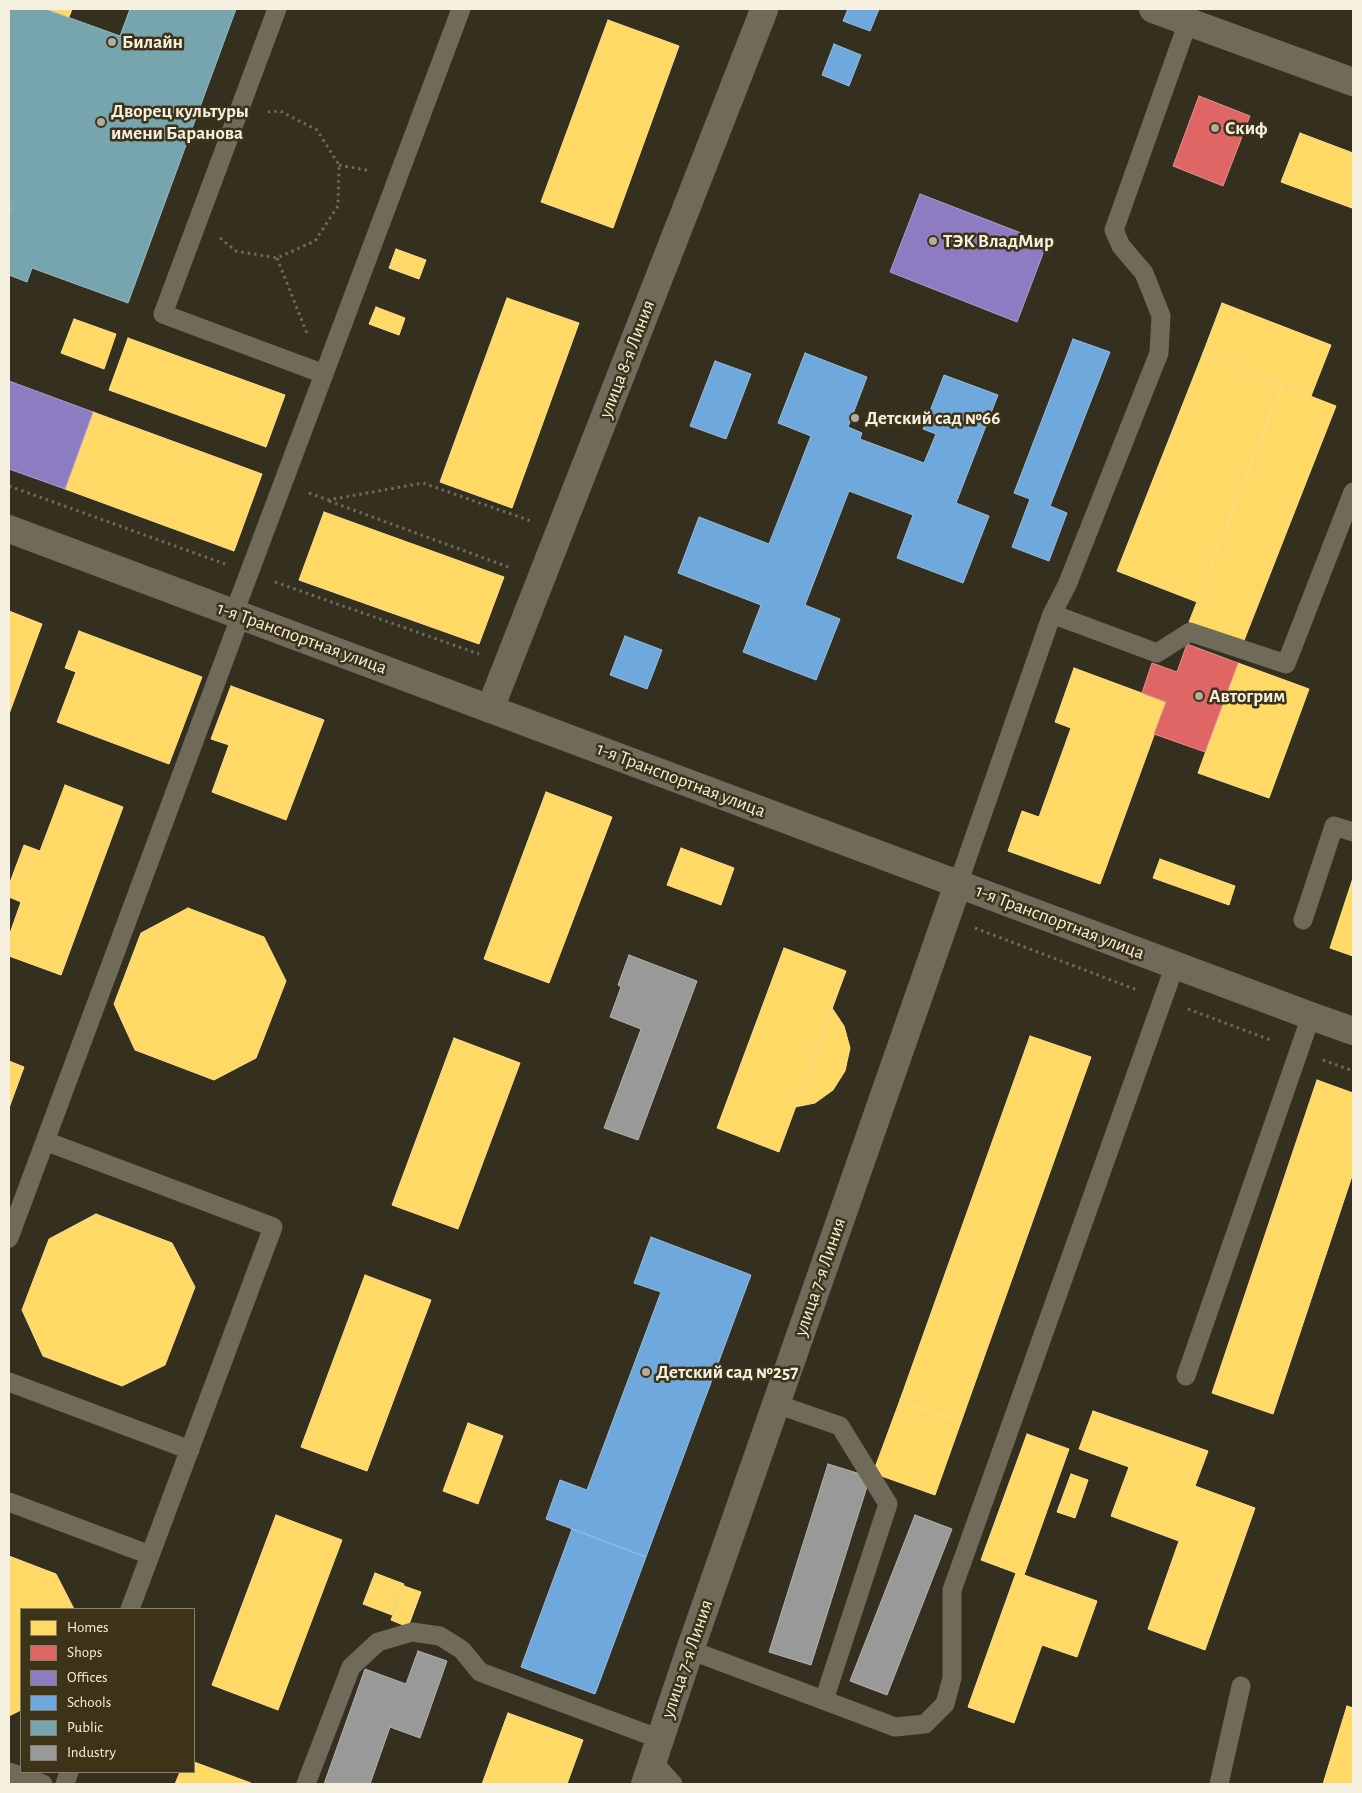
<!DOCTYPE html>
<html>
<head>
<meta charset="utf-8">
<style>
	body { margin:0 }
	#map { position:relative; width:1362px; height:1793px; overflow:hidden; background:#352f20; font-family:"Alegreya Sans",sans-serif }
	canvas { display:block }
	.frame { position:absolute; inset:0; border:10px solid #f6f0e0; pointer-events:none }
	.legend { position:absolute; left:20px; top:1608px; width:175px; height:165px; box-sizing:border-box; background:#3d3318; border:1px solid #877f68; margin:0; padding:6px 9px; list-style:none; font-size:15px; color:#f6f0e0 }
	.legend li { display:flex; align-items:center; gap:10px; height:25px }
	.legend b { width:25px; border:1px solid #877f68 }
</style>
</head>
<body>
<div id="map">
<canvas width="1362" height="1793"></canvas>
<div class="frame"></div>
<ul class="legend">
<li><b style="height:14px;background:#ffd966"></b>Homes</li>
<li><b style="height:14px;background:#e06666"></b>Shops</li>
<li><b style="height:14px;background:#8e7cc3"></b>Offices</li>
<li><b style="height:14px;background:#6fa8dc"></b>Schools</li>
<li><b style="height:14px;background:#76a5af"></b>Public</li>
<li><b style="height:14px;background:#999"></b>Industry</li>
</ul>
</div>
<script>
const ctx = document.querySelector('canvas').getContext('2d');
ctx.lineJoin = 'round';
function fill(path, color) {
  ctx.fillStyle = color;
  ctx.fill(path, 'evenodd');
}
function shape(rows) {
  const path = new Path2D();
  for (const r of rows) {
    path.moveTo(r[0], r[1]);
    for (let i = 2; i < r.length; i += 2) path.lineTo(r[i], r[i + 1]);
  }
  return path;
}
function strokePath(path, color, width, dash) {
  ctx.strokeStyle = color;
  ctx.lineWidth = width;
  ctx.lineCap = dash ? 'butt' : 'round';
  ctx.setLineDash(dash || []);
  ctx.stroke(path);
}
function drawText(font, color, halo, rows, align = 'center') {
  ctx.font = font + ' "Alegreya Sans",sans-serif';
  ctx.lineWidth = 5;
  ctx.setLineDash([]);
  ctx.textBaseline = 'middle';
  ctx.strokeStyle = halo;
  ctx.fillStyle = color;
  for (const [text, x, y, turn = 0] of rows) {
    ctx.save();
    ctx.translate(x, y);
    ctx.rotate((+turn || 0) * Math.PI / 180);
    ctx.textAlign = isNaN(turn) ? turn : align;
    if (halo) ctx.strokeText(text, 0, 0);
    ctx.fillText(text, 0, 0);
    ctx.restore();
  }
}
const homes = shape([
	[45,9,72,9,69,17,45,9],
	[608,20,679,46,613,228,541,202,608,20],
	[1300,133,1353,153,1352,208,1281,182,1300,133],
	[396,249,426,260,419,279,389,268,396,249],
	[507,298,579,323,512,508,440,482,507,298],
	[1222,303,1331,345,1311,396,1203,353,1222,303],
	[376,307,405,318,399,335,369,324,376,307],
	[74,319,116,334,104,369,61,353,74,319],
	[128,338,285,395,266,447,109,390,128,338],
	[1203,353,1282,385,1197,602,1117,571,1203,353],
	[1282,385,1336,406,1243,643,1189,622,1282,385],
	[93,412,262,474,234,551,65,489,93,412],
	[324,512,504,577,479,644,299,580,324,512],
	[9,611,42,624,9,714,9,611],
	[79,631,202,677,169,764,57,722,76,672,65,668,79,631],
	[1238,663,1309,689,1269,798,1198,773,1238,663],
	[1074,668,1166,702,1100,884,1008,851,1022,811,1039,817,1071,728,1055,722,1074,668],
	[231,686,324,720,286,820,212,792,229,745,211,739,231,686],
	[65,785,123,807,61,975,9,956,9,936,21,902,9,897,9,885,24,845,40,851,65,785],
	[546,792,612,817,549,983,484,959,546,792],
	[681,848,734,868,721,905,667,885,681,848],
	[1160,859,1235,886,1229,905,1153,878,1160,859],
	[1353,878,1353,956,1330,948,1353,878],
	[188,908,264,937,286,981,256,1058,214,1080,135,1050,114,1004,141,933,188,908],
	[784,948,846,971,779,1152,717,1128,784,948],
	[832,1008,844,1026,850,1048,845,1071,833,1090,815,1103,795,1107,832,1008],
	[1030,1036,1091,1057,961,1422,900,1400,1030,1036],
	[454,1038,520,1063,458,1229,392,1205,454,1038],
	[9,1061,24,1067,9,1108,9,1061],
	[1317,1080,1353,1093,1353,1173,1273,1414,1212,1393,1317,1080],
	[96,1214,172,1243,195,1287,165,1365,122,1386,43,1356,22,1310,49,1239,96,1214],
	[365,1275,431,1300,367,1471,301,1447,365,1275],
	[900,1400,961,1422,935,1495,873,1473,900,1400],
	[1093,1411,1208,1451,1195,1486,1255,1508,1205,1650,1148,1629,1179,1541,1111,1516,1129,1467,1079,1449,1093,1411],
	[468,1423,503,1436,478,1504,443,1491,468,1423],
	[1027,1434,1069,1449,1024,1575,1097,1601,1077,1657,1042,1645,1014,1723,968,1707,1016,1573,981,1560,1027,1434],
	[1071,1474,1088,1480,1075,1518,1057,1512,1071,1474],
	[276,1515,342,1540,278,1710,212,1685,276,1515],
	[9,1556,56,1574,74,1609,21,1609,21,1710,9,1716,9,1556],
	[375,1573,404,1584,392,1615,363,1604,375,1573],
	[404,1586,421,1592,408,1627,391,1620,404,1586],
	[1347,1706,1353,1708,1353,1784,1323,1784,1347,1706],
	[508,1713,583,1740,567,1784,482,1784,508,1713],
	[194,1762,251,1783,250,1784,175,1784,180,1772,194,1772,194,1762]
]);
fill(homes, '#ffd966');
strokePath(homes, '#fce08b', 1);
const shops = shape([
	[1199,96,1250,116,1223,186,1173,166,1199,96],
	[1187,644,1238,663,1205,752,1154,734,1166,702,1142,693,1152,663,1177,672,1187,644]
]);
fill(shops, '#e06666');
strokePath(shops, '#e78f8b', 1);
const offices = shape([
	[920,194,1047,243,1017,322,890,272,920,194],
	[9,381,93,412,65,489,9,469,9,381]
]);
fill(offices, '#8e7cc3');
strokePath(offices, '#ad9fcc', 1);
const schools = shape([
	[848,9,879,9,870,31,843,21,848,9],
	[834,44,861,55,849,86,822,75,834,44],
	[1073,339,1110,352,1050,506,1067,513,1049,561,1012,547,1030,499,1014,493,1073,339],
	[805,353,867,377,848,427,862,433,860,439,924,463,936,434,923,429,944,375,998,395,956,503,989,516,963,583,897,558,913,515,849,491,805,605,840,619,816,680,743,652,761,605,678,573,699,517,769,544,811,436,778,423,805,353],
	[715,361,751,374,726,439,690,426,715,361],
	[625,636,662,650,647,689,610,675,625,636],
	[651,1237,751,1275,646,1557,546,1519,560,1480,587,1490,661,1292,634,1283,651,1237],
	[572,1529,646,1557,595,1694,521,1667,572,1529]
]);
fill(schools, '#6fa8dc');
strokePath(schools, '#98bedd', 1);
const public = shape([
	[9,9,45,9,120,36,130,9,236,9,128,303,32,268,27,282,9,275,9,214,11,208,9,208,9,9]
]);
fill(public, '#76a5af');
strokePath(public, '#9cbcbe', 1);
const industry = shape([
	[629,955,697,981,638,1140,604,1128,641,1029,610,1017,621,987,618,985,629,955],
	[828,1464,870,1477,811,1665,769,1652,828,1464],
	[915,1515,952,1529,887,1695,850,1681,915,1515],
	[418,1651,447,1661,420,1738,390,1727,370,1784,324,1784,365,1669,406,1684,418,1651]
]);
fill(industry, '#999');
strokePath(industry, '#b5b3ae', 1);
strokePath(shape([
	[339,165,371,171],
	[220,238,236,251,277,258,315,241,338,206,339,165,317,130,280,111,268,112],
	[277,258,308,336],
	[9,486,225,564],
	[309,493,328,500,423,483,531,521],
	[329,501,511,568],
	[275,582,479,654],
	[975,928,1137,990],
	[1188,1009,1273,1041],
	[1323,1060,1353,1071]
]), '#6f6a5c', 3, [2.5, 4]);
strokePath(shape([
	[324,374,461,9],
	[234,613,324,374,163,314,277,9],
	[1052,614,1157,653,1190,632,1286,664,1353,492],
	[958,884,1052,614,1067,585,1159,353,1161,316,1144,273,1121,246,1114,230,1188,22],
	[1303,920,1334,826,1353,832],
	[45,1141,273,1227,130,1609],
	[9,1238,241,615],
	[1186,1376,1311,1016],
	[9,1382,190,1450],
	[776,1404,840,1426,888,1504,824,1700],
	[9,1502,150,1555],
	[690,1650,895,1727,925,1724,945,1704,952,1678,952,1590,1175,965],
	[653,1762,673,1784],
	[9,1772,43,1784],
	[65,1784,69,1772],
	[306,1784,351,1667,378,1642,412,1632,440,1636,462,1650,480,1672,660,1739],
	[1219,1784,1241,1686]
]), '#706a5a', 19);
strokePath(shape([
	[490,709,764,10]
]), '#706a5a', 28);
strokePath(shape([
	[1153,9,1353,82],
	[9,529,1311,1016,1353,1031],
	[645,1784,690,1650,958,884]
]), '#706a5a', 28);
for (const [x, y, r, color] of [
	[112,42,5,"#b2ac9d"],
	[101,122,5,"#b2ac9d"],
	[1215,128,5,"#b2ac9d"],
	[933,241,5,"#b2ac9d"],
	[855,418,5,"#b2ac9d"],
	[1199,696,5,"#b2ac9d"],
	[646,1372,5,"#b2ac9d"]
]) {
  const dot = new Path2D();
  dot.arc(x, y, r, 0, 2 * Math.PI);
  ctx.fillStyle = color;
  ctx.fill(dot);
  strokePath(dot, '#3d3318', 2);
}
drawText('bold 19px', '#f6f0e0', '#3d3318', [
	["Билайн",122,42],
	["Дворец культуры",111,111],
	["имени Баранова",111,133],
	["Скиф",1225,128],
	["ТЭК ВладМир",943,241],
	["Детский сад №66",865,418],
	["Автогрим",1209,696],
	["Детский сад №257",656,1372]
], 'left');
drawText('19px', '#f6f0e0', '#3d3318', [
	["улица 8-я Линия",627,359,-69],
	["1-я Транспортная улица",302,638,20],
	["1-я Транспортная улица",681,780,21],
	["1-я Транспортная улица",1060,922,21],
	["улица 7-я Линия",820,1277,-71],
	["улица 7-я Линия",687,1659,-71]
]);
</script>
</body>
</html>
